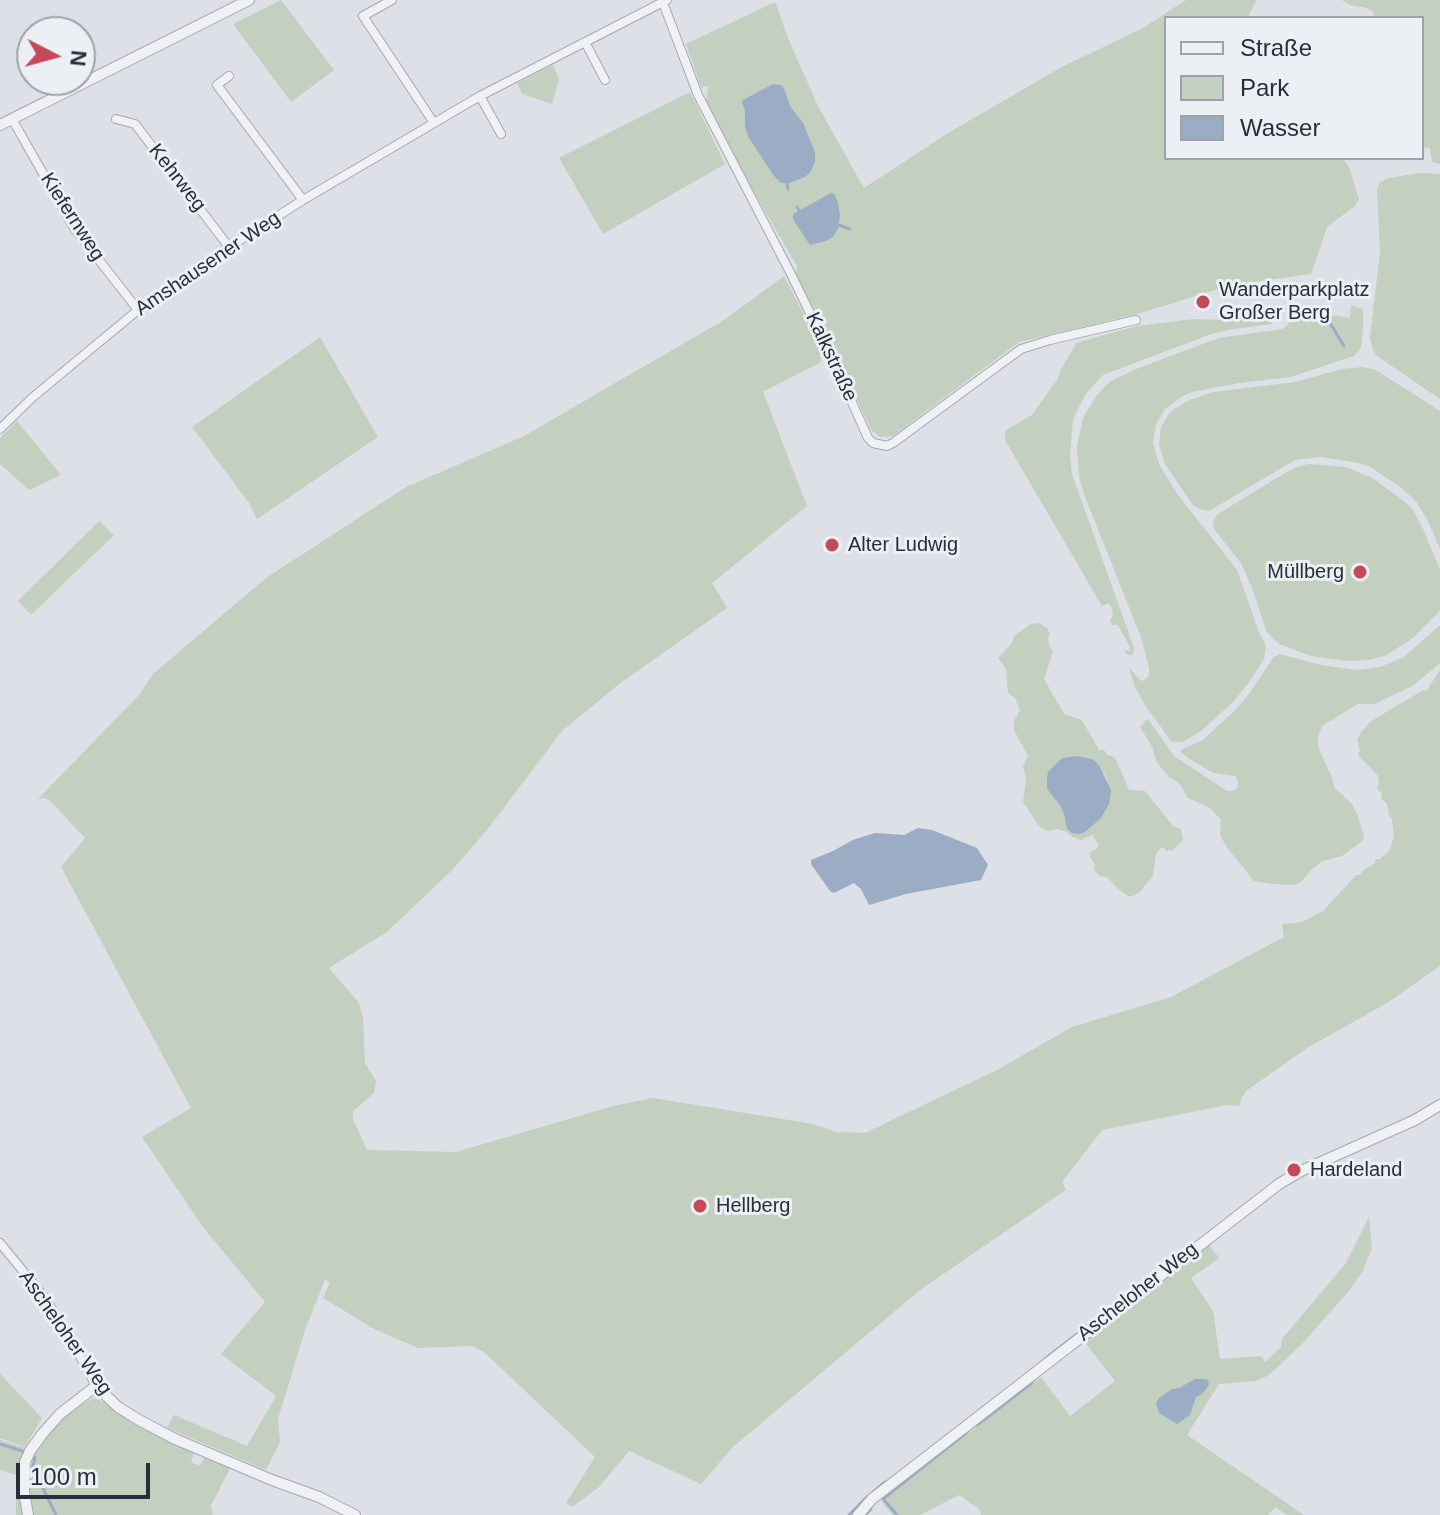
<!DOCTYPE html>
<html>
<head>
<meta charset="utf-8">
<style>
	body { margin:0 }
	#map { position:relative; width:1440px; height:1515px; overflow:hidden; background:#dde0e6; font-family:Helvetica,sans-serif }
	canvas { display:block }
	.legend { position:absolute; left:1164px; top:16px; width:260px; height:144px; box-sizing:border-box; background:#eceff4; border:2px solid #9ea2aa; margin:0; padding:10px 14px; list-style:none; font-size:24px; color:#282e3b }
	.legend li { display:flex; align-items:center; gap:16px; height:40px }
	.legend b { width:40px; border:2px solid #9ea2aa }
	.north { position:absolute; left:16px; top:16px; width:80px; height:80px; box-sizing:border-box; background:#eceff4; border:2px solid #9ea2aa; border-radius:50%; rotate:96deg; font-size:22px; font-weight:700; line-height:32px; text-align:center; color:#282e3b }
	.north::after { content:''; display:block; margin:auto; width:28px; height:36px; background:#c44959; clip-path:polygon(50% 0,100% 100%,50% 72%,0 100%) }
	.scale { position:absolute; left:16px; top:1463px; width:134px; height:36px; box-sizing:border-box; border:4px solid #282e3b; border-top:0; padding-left:10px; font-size:24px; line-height:28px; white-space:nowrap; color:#282e3b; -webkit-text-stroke:6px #eceff4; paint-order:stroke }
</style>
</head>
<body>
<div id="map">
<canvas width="1440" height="1515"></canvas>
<ul class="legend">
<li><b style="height:10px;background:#eff1f5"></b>Straße</li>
<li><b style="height:22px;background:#c3cfbf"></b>Park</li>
<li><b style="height:22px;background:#9aadc4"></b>Wasser</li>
</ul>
<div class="north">N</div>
<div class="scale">100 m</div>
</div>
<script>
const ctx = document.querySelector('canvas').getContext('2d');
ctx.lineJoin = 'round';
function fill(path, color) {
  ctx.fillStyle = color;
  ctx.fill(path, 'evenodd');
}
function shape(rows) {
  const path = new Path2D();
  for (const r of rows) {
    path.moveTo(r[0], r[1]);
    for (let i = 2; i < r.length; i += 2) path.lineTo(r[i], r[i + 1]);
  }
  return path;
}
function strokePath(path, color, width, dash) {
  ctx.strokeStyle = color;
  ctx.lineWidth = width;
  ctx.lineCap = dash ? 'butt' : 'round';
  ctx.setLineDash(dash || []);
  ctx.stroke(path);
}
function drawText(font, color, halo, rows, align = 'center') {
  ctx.font = font + ' Helvetica,sans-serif';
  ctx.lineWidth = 6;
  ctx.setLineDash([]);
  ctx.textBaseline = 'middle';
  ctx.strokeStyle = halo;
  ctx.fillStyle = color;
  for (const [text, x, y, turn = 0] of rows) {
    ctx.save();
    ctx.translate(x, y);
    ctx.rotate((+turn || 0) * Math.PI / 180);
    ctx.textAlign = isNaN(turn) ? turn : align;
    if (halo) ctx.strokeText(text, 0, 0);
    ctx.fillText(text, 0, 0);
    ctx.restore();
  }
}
fill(shape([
	[281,0,334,70,291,102,233,24],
	[1186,0,1257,0,1247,18,1166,18,1166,158,1342,158,1349,167,1359,199,1355,206,1327,227,1311,274,1232,285,1134,315,1019,342,893,436,880,437,872,431,796,273,797,266,754,192,706,101,708,88,707,86,701,87,686,44,775,2,790,43,818,106,864,188,948,133,1060,68,1143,28],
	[1342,0,1440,0,1440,164,1432,162,1430,148,1422,147,1422,18,1376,18,1373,12,1367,8,1350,5],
	[553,65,559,79,552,104,522,94,517,83],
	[690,92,725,164,603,234,559,158],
	[1420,173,1440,174,1440,399,1377,356,1372,348,1370,337,1380,252,1377,189,1380,182,1389,178],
	[784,276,819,344,821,362,763,392,807,506,712,583,727,608,619,684,562,731,487,830,451,871,387,932,329,968,359,1003,363,1018,365,1063,376,1081,374,1093,353,1111,353,1119,367,1150,456,1152,613,1106,653,1098,813,1124,836,1132,865,1133,999,1069,1072,1027,1171,997,1284,937,1282,924,1302,922,1324,910,1356,875,1360,875,1364,870,1375,863,1376,859,1380,859,1390,850,1394,836,1392,819,1389,816,1387,804,1381,798,1382,793,1377,789,1379,783,1378,776,1358,755,1360,750,1357,740,1361,732,1371,721,1422,691,1427,690,1440,670,1440,966,1387,1003,1307,1048,1246,1091,1241,1099,1240,1106,1227,1105,1102,1130,1062,1182,1066,1190,920,1290,733,1447,701,1484,629,1451,599,1487,572,1507,566,1503,595,1457,484,1352,471,1346,418,1348,374,1329,323,1298,330,1282,325,1280,306,1327,278,1419,280,1442,266,1470,167,1428,174,1415,247,1446,276,1396,221,1354,265,1302,203,1227,142,1137,191,1108,61,867,85,838,50,801,45,798,38,799,139,695,153,674,266,578,406,487,524,436,724,320],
	[1324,305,1331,315,1350,318,1351,305,1363,309,1363,328,1361,347,1354,356,1291,377,1239,383,1192,392,1181,397,1165,409,1156,425,1153,443,1159,464,1178,495,1237,570,1259,632,1266,646,1264,659,1250,681,1233,702,1201,731,1183,742,1174,742,1171,741,1145,705,1135,687,1129,667,1139,679,1143,681,1149,676,1149,668,1142,640,1084,494,1079,477,1077,447,1083,418,1097,395,1103,388,1111,381,1136,369,1219,338,1283,329,1291,321,1293,310],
	[1272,314,1272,324,1233,329,1211,334,1103,375,1085,395,1073,419,1070,456,1072,474,1134,648,1133,654,1130,655,1126,654,1124,650,1129,651,1130,647,1118,625,1112,625,1110,620,1113,616,1112,608,1109,603,1102,606,1005,440,1006,430,1032,415,1057,380,1061,370,1076,343,1137,326,1194,319,1226,320],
	[320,337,378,437,257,519,249,503,192,427],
	[1363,367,1376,370,1440,411,1440,549,1427,519,1416,501,1399,486,1370,467,1359,463,1321,457,1295,460,1209,511,1199,509,1193,505,1165,464,1159,445,1161,427,1170,412,1187,401,1214,392,1295,382,1342,369],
	[17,421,61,475,29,490,0,464,0,438],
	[1308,464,1346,467,1374,479,1405,502,1413,510,1423,529,1440,570,1440,611,1414,637,1387,655,1369,660,1346,661,1311,656,1279,644,1267,632,1264,624,1252,588,1241,563,1214,529,1213,521,1218,514,1285,473,1295,468],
	[99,521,114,535,31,615,18,601],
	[1039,623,1047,628,1050,634,1048,636,1049,645,1053,652,1044,679,1064,714,1082,720,1099,750,1104,750,1107,755,1115,757,1129,790,1145,791,1173,826,1181,829,1183,840,1173,850,1167,851,1162,847,1156,853,1153,876,1139,893,1132,896,1128,896,1116,887,1107,877,1099,876,1094,869,1095,865,1089,854,1098,847,1098,843,1092,835,1081,840,1072,837,1067,832,1057,829,1048,831,1040,827,1023,802,1026,778,1023,767,1028,756,1014,730,1014,721,1020,710,1015,698,1008,693,1006,669,998,658,1012,643,1014,636,1031,624],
	[1104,773,1111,790,1067,829,1064,814,1060,805],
	[1440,625,1440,663,1414,685,1375,704,1358,704,1322,726,1318,736,1318,746,1321,754,1331,775,1335,788,1352,804,1358,816,1364,836,1363,840,1342,856,1323,861,1312,869,1302,881,1295,885,1273,884,1254,881,1226,846,1220,835,1221,820,1210,808,1188,798,1179,783,1169,777,1158,764,1154,755,1153,748,1140,727,1148,719,1174,756,1227,791,1233,791,1237,788,1238,784,1236,776,1213,773,1188,758,1181,752,1182,749,1203,740,1235,710,1249,694,1273,658,1279,654,1283,655,1321,665,1343,668,1358,670,1380,667,1404,657],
	[1369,1217,1372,1248,1363,1271,1348,1292,1303,1343,1269,1375,1256,1381,1219,1384,1187,1435,1304,1515,1287,1515,1275,1507,1268,1515,981,1515,979,1509,959,1495,920,1515,893,1515,882,1502,883,1498,1041,1377,1070,1416,1115,1381,1083,1340,1208,1243,1219,1258,1191,1278,1213,1311,1220,1359,1261,1356,1265,1362,1281,1347,1282,1339,1346,1263],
	[0,1374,42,1418,25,1447,0,1438],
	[94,1398,107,1403,142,1428,194,1453,191,1462,200,1466,204,1458,230,1468,211,1506,213,1515,32,1515,29,1492,29,1472,35,1453,50,1432,64,1417,77,1407],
	[0,1440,25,1448,21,1462,19,1475,19,1492,23,1515,16,1515,16,1475,0,1470]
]), '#c3cfbf');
fill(shape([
	[773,84,781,85,784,88,790,106,803,123,815,152,815,161,811,171,805,177,789,183,781,183,774,176,749,138,745,127,745,110,742,103,743,100],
	[831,193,834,194,838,202,840,215,838,229,833,237,826,241,810,245,793,219,793,214],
	[1077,756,1092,759,1099,765,1111,790,1109,804,1101,818,1085,832,1078,834,1072,833,1067,829,1064,814,1060,805,1047,789,1047,779,1048,772,1062,758],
	[918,828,932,830,977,848,988,865,981,880,906,894,869,905,861,889,854,883,834,893,830,891,811,864,811,860,833,851,853,840,875,833,904,835],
	[1195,1379,1205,1379,1208,1380,1209,1385,1202,1394,1196,1397,1190,1415,1177,1424,1159,1413,1156,1403,1159,1398,1172,1389,1179,1388]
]), '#9aadc4');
strokePath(shape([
	[787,183,788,189],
	[797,207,799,210],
	[839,225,850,229],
	[1328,320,1344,346],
	[1085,1327,1123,1298],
	[1045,1359,1077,1334],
	[977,1425,1032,1383],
	[0,1444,25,1452],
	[35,1457,33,1467,42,1477,41,1484,56,1515],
	[873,1492,885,1482],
	[883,1499,966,1433],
	[884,1500,897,1515],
	[849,1515,868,1496],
	[865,1515,871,1509]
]), '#9aadc4', 3);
const minor = shape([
	[392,0,363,16,434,123],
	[662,0,698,95,792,276,837,369,868,438,873,443,887,446,893,443,1021,349,1050,340,1136,320],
	[585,42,605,80],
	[229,76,217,85,303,200],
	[480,96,501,134],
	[12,119,74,228,138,310],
	[116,119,135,124,229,247],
	[0,429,33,397,138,310,229,247,303,200,480,96,667,0],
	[0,1243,45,1298,68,1334,96,1386]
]);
const tertiary = shape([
	[0,125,249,0],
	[28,1515,24,1491,25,1462,30,1451,43,1433,60,1414,96,1386,118,1407,139,1420,175,1439,272,1480,319,1497,355,1515],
	[858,1515,872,1499,1279,1184,1301,1171,1415,1120,1440,1105]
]);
strokePath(minor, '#a3a7af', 10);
strokePath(tertiary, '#a3a7af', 12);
strokePath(minor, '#eff1f5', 8);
strokePath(tertiary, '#eff1f5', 10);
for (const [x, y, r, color] of [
	[1203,302,8,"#c44959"],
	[832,545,8,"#c44959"],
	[1360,572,8,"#c44959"],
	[1294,1170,8,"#c44959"],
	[700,1206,8,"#c44959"]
]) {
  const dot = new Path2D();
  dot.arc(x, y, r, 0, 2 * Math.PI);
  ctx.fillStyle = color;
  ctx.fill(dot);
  strokePath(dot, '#eceff4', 3);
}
drawText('20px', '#282e3b', '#eceff4', [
	["Kehrweg",177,178,52],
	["Kiefernweg",72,217,57],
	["Amshausener Weg",208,264,-34],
	["Kalkstraße",831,357,65],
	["Ascheloher Weg",1138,1292,-38],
	["Ascheloher Weg",65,1333,55]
]);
drawText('20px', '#282e3b', '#eceff4', [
	["Wanderparkplatz",1219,290],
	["Großer Berg",1219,313],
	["Alter Ludwig",848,545],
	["Müllberg",1344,572,"right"],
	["Hardeland",1310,1170],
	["Hellberg",716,1206]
], 'left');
</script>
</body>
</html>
